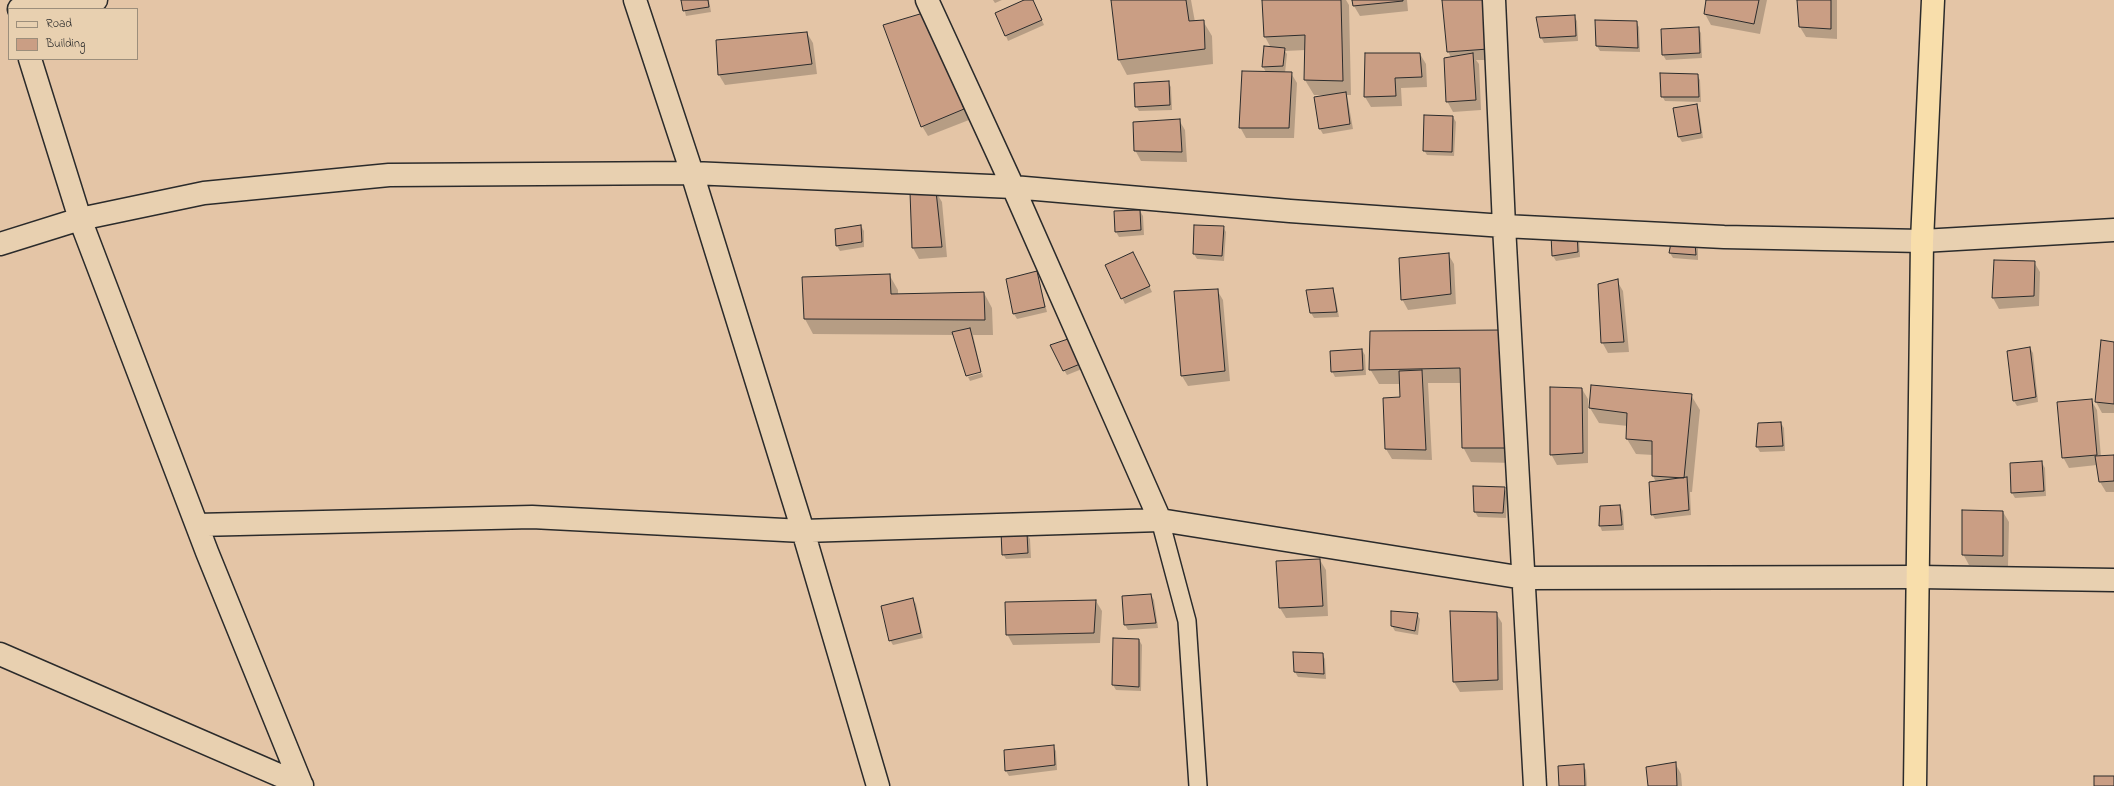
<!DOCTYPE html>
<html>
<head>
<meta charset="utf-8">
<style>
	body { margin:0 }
	#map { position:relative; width:2114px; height:786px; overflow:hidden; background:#e4c5a6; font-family:"Indie Flower",sans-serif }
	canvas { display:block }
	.legend { position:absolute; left:8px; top:8px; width:130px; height:52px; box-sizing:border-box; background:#e8d0b0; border:1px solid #9c8e7b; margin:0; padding:5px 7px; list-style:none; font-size:12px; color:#2b2b2b }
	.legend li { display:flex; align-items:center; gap:8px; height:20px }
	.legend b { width:20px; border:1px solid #9c8e7b }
</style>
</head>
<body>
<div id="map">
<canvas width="2114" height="786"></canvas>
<ul class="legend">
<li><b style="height:5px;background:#e8d0b0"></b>Road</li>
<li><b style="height:11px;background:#ca9e84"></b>Building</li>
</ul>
</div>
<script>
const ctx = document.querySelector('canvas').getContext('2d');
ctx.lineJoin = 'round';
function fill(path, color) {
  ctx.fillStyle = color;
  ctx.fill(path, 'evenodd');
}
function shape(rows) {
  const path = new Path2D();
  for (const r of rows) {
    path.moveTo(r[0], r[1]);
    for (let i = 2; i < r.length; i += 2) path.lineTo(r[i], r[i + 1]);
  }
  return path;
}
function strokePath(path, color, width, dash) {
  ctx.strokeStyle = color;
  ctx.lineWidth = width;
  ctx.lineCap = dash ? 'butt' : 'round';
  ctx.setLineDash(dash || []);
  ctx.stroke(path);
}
fill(shape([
	[682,0,709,0,711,12,686,16],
	[993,0,1002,0,995,3],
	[1026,0,1033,0,1044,25,1008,41,1006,36],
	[1112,0,1191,0,1195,22,1203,21,1212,36,1213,64,1127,75,1119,60],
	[1263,0,1346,0,1349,5,1351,95,1347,95,1353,129,1323,134,1320,129,1315,98,1327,95,1314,95,1305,80,1306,50,1285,51,1287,54,1285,73,1291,73,1297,83,1294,138,1246,138,1240,127,1266,72,1263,67,1265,47,1271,48,1265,37],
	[1354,0,1407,0,1408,11,1360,16,1354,6],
	[1443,0,1488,0,1493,60,1476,60,1479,64,1481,110,1453,112,1447,101,1451,58,1448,51],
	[1707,0,1767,0,1760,34,1711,25,1705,14],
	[1798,0,1837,0,1837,39,1806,37,1800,27],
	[1574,16,1577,21,1578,41,1544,43,1541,37],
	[1596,21,1636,22,1639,27,1640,52,1600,51,1597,46],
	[935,22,969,120,928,136,922,126],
	[1698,28,1701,33,1702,58,1666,60,1663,55],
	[807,33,813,43,817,74,725,85,719,75],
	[1366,54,1420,54,1426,64,1427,87,1401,88,1402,106,1371,107,1365,97],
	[1697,75,1700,80,1701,102,1665,101,1662,96],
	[1168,82,1171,87,1172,110,1139,111,1136,106],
	[1696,105,1699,110,1703,138,1682,142,1679,137],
	[1453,117,1456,122,1454,156,1427,155,1424,150],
	[1179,120,1185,130,1187,162,1141,161,1135,150],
	[936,192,942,202,947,257,919,259,913,248,911,193],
	[1140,211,1143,216,1144,235,1119,237,1116,232],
	[861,226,864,231,864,247,840,251,837,246,836,230],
	[1223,227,1226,232,1224,261,1197,259,1194,254],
	[1552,236,1579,237,1580,257,1556,261,1553,256],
	[1695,244,1698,249,1698,260,1673,258,1670,253],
	[1448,254,1454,264,1456,304,1408,310,1402,299],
	[1136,258,1152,292,1125,304,1106,265],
	[1995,261,2034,262,2040,272,2039,306,1999,309,1993,298],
	[1037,272,1047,312,1017,319,1014,314,1007,280],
	[890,276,898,290,898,295,984,293,992,308,993,335,973,335,981,371,967,375,954,335,813,334,805,319,803,278],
	[1617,281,1623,291,1629,352,1608,353,1602,342],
	[1332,289,1335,294,1339,317,1314,318,1311,313],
	[1217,290,1223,300,1230,381,1188,386,1182,376,1175,292],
	[1502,331,1514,463,1471,462,1463,447,1462,383,1428,383,1432,460,1392,459,1386,449,1401,398,1400,384,1379,384,1370,369],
	[1070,339,1082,369,1067,375,1064,370],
	[2102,341,2114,343,2114,413,2102,413,2096,402],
	[2030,348,2033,353,2038,402,2017,406,2014,401,2008,352],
	[1362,350,1365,355,1366,375,1335,377,1332,371],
	[982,373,983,377,970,381,968,377],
	[1592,386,1691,395,1700,410,1692,492,1690,492,1691,515,1655,519,1652,514,1656,482,1653,476,1653,455,1636,454,1627,439,1628,426,1599,423,1590,408],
	[1582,389,1588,399,1588,463,1557,465,1551,454],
	[2091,400,2097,410,2101,457,2114,456,2114,492,2106,492,2100,482,2097,465,2069,468,2063,457],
	[1781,423,1784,428,1785,451,1760,452,1757,447,1759,424],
	[2042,463,2045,468,2046,496,2015,498,2012,493],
	[1504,488,1507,493,1506,518,1478,517,1475,512],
	[1620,506,1623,511,1624,530,1602,531,1600,526],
	[2003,512,2009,522,2008,566,1969,565,1963,554],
	[1027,534,1030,539,1031,558,1006,559,1003,554],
	[1320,560,1326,570,1328,616,1286,618,1280,608],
	[1151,595,1154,600,1158,628,1128,630,1125,625],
	[913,599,916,604,923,638,893,645,890,640],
	[1096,601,1102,611,1100,643,1013,645,1007,634],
	[1451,612,1496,613,1502,623,1503,690,1460,692,1454,682],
	[1417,614,1420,619,1418,635,1395,631,1392,626],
	[1139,640,1142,645,1141,691,1116,690,1113,685],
	[1294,653,1322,654,1325,659,1326,679,1298,677,1295,672],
	[1053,746,1056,751,1057,770,1009,776,1006,771],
	[1675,763,1681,774,1682,786,1649,786],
	[1583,765,1586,770,1587,786,1560,786]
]), '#0003');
const building = shape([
	[681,0,708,0,709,7,683,11,681,0],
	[1024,0,1033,0,1042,20,1005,36,995,13,1024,0],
	[1111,0,1186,0,1189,21,1204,20,1205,49,1118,60,1111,0],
	[1262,0,1341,0,1343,81,1304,80,1305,35,1264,37,1262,0],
	[1352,0,1403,0,1403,1,1353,6,1352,0],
	[1442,0,1484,0,1488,49,1447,52,1442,0],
	[1706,0,1759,0,1754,24,1704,14,1706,0],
	[1797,0,1831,0,1831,29,1799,27,1797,0],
	[930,11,964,109,921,127,883,25,930,11],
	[1575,15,1576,36,1540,38,1536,17,1575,15],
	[1595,20,1637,21,1638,48,1596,46,1595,20],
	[1699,27,1700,53,1662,55,1661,29,1699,27],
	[807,32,812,64,718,75,716,40,807,32],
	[1264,46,1285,48,1283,66,1262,67,1264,46],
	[1365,53,1420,53,1422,77,1395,78,1396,96,1364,97,1365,53],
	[1473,53,1476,100,1446,102,1444,58,1473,53],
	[1242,71,1292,72,1289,128,1239,128,1242,71],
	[1660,73,1698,74,1699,97,1661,97,1660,73],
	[1169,81,1170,105,1135,107,1134,83,1169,81],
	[1346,92,1350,124,1319,129,1314,97,1346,92],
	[1697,104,1701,133,1678,137,1673,108,1697,104],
	[1424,115,1453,116,1452,152,1423,151,1424,115],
	[1180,119,1182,152,1134,151,1133,122,1180,119],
	[936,191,942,247,912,248,910,192,936,191],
	[1140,210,1141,230,1115,232,1114,211,1140,210],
	[861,225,862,242,836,246,835,229,861,225],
	[1194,225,1224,226,1222,256,1193,254,1194,225],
	[1577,231,1578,252,1552,256,1551,235,1577,231],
	[1672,238,1695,243,1696,255,1669,253,1672,238],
	[1133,252,1150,286,1121,299,1105,265,1133,252],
	[1449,253,1451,294,1401,300,1399,258,1449,253],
	[1994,260,2035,261,2034,296,1992,298,1994,260],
	[1037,271,1045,307,1013,314,1006,279,1037,271],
	[890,274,891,294,984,292,985,320,804,319,802,277,890,274],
	[1618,279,1624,342,1601,343,1598,284,1618,279],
	[1333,288,1337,312,1310,313,1306,290,1333,288],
	[1218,289,1225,371,1181,376,1174,291,1218,289],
	[970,328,981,372,966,376,952,332,970,328],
	[1503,330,1506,448,1462,448,1460,368,1369,370,1370,331,1503,330],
	[1071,338,1080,364,1063,371,1050,345,1071,338],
	[2101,340,2114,342,2114,404,2095,402,2101,340],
	[2030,347,2036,397,2013,401,2007,351,2030,347],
	[1362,349,1363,370,1331,372,1330,351,1362,349],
	[1422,370,1426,450,1385,449,1383,398,1400,397,1399,371,1422,370],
	[1591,385,1692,394,1684,478,1652,476,1652,441,1626,439,1627,413,1589,408,1591,385],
	[1550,387,1582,388,1583,453,1550,455,1550,387],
	[2092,399,2097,455,2062,458,2057,402,2092,399],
	[1781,422,1783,446,1756,447,1758,423,1781,422],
	[2114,455,2114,481,2099,482,2095,456,2114,455],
	[2042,461,2044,491,2011,493,2010,463,2042,461],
	[1687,477,1689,510,1651,515,1649,482,1687,477],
	[1473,486,1505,487,1503,513,1474,512,1473,486],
	[1620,505,1622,525,1599,526,1600,506,1620,505],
	[1962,510,2003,511,2003,556,1962,555,1962,510],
	[1001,531,1027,533,1028,553,1002,555,1001,531],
	[1320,559,1323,606,1279,608,1276,561,1320,559],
	[1151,594,1156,623,1124,625,1122,596,1151,594],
	[913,598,921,633,889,641,881,606,913,598],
	[1096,600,1094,633,1006,635,1005,602,1096,600],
	[1391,611,1418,613,1415,631,1391,626,1391,611],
	[1450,611,1497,612,1498,680,1453,682,1450,611],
	[1113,638,1139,639,1139,687,1112,685,1113,638],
	[1293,652,1323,653,1324,674,1294,672,1293,652],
	[1054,745,1055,765,1005,771,1004,750,1054,745],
	[1676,762,1677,786,1648,786,1646,767,1676,762],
	[1584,764,1585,786,1559,786,1558,766,1584,764],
	[2094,776,2114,776,2114,786,2094,786,2094,776]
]);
fill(building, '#ca9e84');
strokePath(building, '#2b2b2b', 1);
const service = shape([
	[1160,520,1187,621,1198,786]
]);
const minor = shape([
	[635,0,692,173,803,531,878,786],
	[927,0,1013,187,1160,520],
	[1494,0,1504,226,1535,786],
	[19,9,96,0],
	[30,59,80,219,207,552,302,786],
	[0,244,80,219,204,193,389,175,692,173,1013,187,1290,211,1504,226,1724,237,1922,241,2114,230],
	[197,525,532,517,803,531,1160,520,1524,578,1919,577,2114,580],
	[0,654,302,785]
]);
const trunk = shape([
	[1915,786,1922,241,1933,0]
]);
strokePath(service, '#2b2b2b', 20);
strokePath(minor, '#2b2b2b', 25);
strokePath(trunk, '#2b2b2b', 25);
strokePath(service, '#e8d0b0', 17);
strokePath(minor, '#e8d0b0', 22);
strokePath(trunk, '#f8deab', 22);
</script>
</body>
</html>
